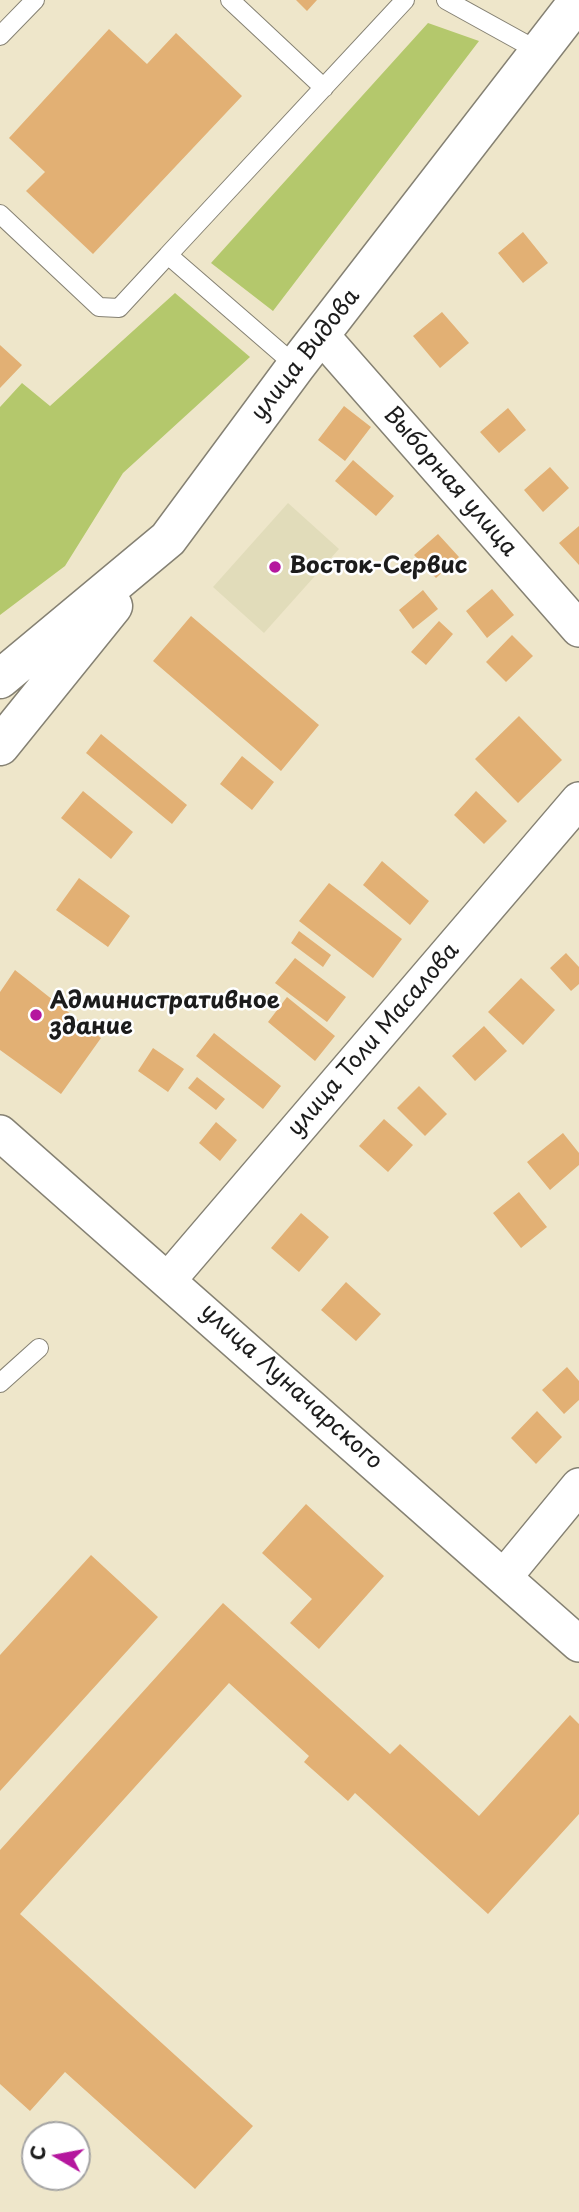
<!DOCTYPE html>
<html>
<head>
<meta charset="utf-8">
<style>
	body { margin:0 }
	#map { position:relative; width:579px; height:2212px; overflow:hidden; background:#eee6ca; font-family:"Playpen Sans",sans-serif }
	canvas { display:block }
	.north { position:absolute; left:21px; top:2121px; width:70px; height:70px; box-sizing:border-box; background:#fff; border:2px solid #a4a4a4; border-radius:50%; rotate:280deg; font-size:19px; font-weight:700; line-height:28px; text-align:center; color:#1c1c1c }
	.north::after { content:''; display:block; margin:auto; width:24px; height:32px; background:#b5179e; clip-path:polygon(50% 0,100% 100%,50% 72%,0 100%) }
</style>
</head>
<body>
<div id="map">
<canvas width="579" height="2212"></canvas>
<div class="north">С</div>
</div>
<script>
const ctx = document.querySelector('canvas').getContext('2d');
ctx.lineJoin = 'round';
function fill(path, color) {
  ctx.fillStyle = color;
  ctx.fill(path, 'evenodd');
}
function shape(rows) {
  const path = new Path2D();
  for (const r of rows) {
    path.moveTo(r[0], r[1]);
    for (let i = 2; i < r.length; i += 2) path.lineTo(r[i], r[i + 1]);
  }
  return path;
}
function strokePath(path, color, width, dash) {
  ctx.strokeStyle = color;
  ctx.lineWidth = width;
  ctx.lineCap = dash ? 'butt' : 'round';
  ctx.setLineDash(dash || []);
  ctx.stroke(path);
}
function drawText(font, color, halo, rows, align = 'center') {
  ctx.font = font + ' "Playpen Sans",sans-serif';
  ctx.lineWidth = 5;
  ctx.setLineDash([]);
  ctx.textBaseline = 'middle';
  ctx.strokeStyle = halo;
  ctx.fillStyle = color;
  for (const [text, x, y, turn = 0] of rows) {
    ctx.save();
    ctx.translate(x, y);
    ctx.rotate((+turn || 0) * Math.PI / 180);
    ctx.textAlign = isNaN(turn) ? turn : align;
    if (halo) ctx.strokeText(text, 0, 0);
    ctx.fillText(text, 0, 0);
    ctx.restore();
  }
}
fill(shape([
	[288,503,339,549,264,633,213,587]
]), '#e1dcba');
fill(shape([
	[428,23,479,41,273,311,211,263],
	[175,293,250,357,123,473,65,566,0,615,0,407,22,383,50,406]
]), '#b4c86c');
fill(shape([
	[296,0,317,0,307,11],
	[109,29,147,64,176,33,242,96,93,254,26,191,45,172,9,138],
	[523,232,548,263,523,283,498,253],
	[442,312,469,343,440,368,413,336],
	[0,345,22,365,0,388],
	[344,406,371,427,345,461,318,440],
	[508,408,526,430,499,453,480,432],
	[353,460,394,496,376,516,335,481],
	[550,467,569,488,543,512,524,490],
	[579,526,579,565,559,543],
	[438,534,459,557,436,578,414,555],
	[492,589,514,615,487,638,466,611],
	[423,590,438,609,413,629,399,610],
	[191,616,319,725,281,771,153,661],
	[439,621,453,634,426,665,411,652],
	[512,635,533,656,506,682,486,662],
	[519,716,562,760,518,803,475,759],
	[101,734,187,805,172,824,86,753],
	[242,756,274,782,252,810,220,784],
	[83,791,133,832,111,859,61,818],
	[476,791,507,821,484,844,454,815],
	[382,861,429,901,410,925,363,885],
	[79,878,130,916,108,947,56,910],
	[329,883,402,939,373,978,299,921],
	[299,931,331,955,323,967,291,943],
	[566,953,579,967,579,984,571,991,550,968],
	[295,958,346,997,327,1022,275,983],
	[15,970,101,1038,61,1094,0,1050,0,992],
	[521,978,555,1010,523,1045,488,1012],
	[287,997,335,1036,315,1061,268,1022],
	[484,1026,507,1051,475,1081,452,1056],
	[214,1033,281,1086,263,1109,196,1056],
	[153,1048,184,1069,168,1092,138,1071],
	[197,1077,225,1099,216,1110,188,1088],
	[419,1086,447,1114,425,1136,397,1108],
	[384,1119,413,1145,388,1172,359,1146],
	[216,1122,237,1140,220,1161,199,1143],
	[563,1133,579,1153,579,1165,550,1190,527,1162],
	[519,1192,547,1227,521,1248,493,1213],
	[301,1213,329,1237,299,1272,271,1248],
	[346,1282,381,1314,356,1341,321,1310],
	[567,1367,579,1381,579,1400,564,1414,542,1390],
	[537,1411,562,1437,536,1464,511,1438],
	[306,1504,384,1576,319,1649,290,1623,312,1599,262,1553],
	[91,1555,158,1617,0,1791,0,1655],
	[223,1603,390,1754,400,1744,479,1816,570,1715,579,1724,579,1814,488,1914,355,1793,348,1801,304,1762,309,1756,229,1683,20,1914,253,2126,195,2189,65,2072,30,2111,0,2084,0,1850]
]), '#e2b074');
const service = shape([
	[230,0,324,88],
	[446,0,540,52],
	[0,36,35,0],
	[0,214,99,307,119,308,168,255,296,366],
	[168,255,405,0],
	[0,1383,39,1348]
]);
const minor = shape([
	[321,335,579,629],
	[0,1133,579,1644],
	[169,1279,579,800],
	[504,1577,579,1486]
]);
const tertiary = shape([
	[0,679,168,539,296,366,579,0],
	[0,746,113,606]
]);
strokePath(service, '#858173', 20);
strokePath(minor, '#858173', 38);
strokePath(tertiary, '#858173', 41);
strokePath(service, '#fff', 18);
strokePath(minor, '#fff', 35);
strokePath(tertiary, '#fff', 38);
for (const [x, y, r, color] of [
	[275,567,7,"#b5179e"],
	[36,1015,7,"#b5179e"]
]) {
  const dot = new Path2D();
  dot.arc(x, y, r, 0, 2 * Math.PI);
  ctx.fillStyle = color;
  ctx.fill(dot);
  strokePath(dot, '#fff', 2.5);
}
drawText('23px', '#1c1c1c', '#fff', [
	["улица Видова",306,355,-52],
	["Выборная улица",450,482,49],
	["улица Толи Масалова",374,1040,-49],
	["улица Луначарского",291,1387,42]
]);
drawText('bold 23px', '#1c1c1c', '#fff', [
	["Восток-Сервис",289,567],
	["Административное",50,1002],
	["здание",50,1028]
], 'left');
</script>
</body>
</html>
